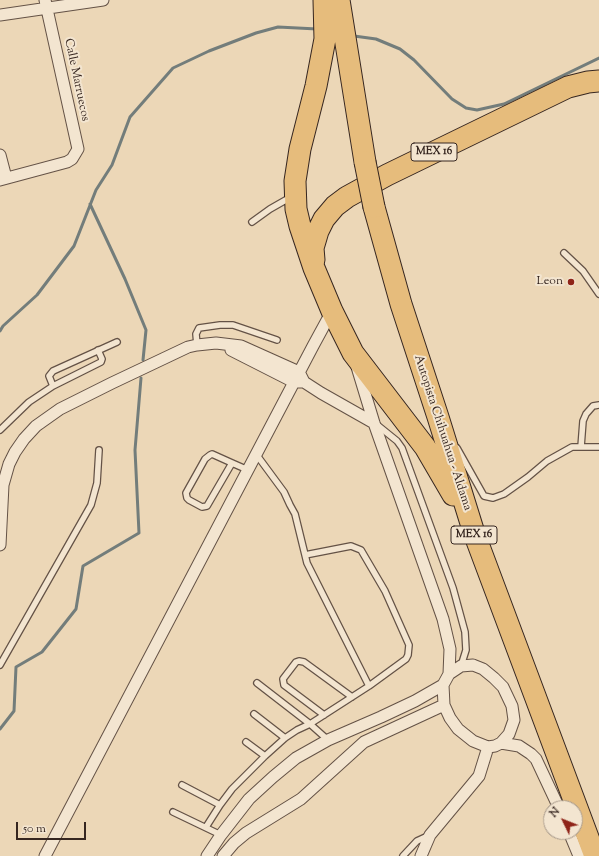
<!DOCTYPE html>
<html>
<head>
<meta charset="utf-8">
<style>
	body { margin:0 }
	#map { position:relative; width:599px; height:856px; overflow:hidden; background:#ecd7b7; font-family:"Sorts Mill Goudy",serif }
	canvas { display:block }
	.north { position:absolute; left:543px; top:800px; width:40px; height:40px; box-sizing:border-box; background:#f3e5d0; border:1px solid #a7998a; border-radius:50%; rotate:313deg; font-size:11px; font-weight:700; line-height:16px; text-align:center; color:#362620 }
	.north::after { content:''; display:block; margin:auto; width:14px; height:18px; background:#8f2418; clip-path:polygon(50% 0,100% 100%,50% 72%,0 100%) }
	.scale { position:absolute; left:16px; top:822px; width:70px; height:18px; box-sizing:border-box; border:2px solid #362620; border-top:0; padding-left:5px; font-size:12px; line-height:14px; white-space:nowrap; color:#362620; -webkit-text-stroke:3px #f3e5d0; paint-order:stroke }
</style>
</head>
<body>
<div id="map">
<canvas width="599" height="856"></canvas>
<div class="north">N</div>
<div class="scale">50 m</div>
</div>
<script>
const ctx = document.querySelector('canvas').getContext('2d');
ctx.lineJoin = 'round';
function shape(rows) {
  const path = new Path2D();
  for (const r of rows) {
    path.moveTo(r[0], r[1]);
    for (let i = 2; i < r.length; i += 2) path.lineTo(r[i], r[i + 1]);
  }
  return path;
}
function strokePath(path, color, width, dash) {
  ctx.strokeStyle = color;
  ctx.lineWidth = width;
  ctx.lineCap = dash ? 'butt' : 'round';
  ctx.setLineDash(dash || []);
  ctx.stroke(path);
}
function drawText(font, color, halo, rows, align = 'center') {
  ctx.font = font + ' "Sorts Mill Goudy",serif';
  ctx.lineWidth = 4;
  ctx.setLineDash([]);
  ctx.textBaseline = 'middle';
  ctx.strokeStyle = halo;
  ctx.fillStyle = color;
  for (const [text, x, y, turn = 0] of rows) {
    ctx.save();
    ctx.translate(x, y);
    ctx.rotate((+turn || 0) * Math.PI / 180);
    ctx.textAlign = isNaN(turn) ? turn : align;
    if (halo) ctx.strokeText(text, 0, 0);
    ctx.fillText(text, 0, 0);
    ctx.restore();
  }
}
strokePath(shape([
	[354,36,376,39,400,49,414,60,452,99,466,108,477,110,504,104,599,58],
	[90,204,125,279,146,330,143,360],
	[0,331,3,326,37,295,74,246,96,190,112,165,130,117,173,68,209,51,256,33,278,27,317,29],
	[0,729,14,711,16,667,42,652,76,609,83,566,139,533,135,450,141,378]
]), '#737d7b', 3);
const lane = shape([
	[252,222,270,209,291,197],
	[564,253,583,271,599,294],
	[197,345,196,334,199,328,220,325,233,325,277,340],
	[53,386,101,362,102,359,98,350],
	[376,424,397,441,402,448,453,588,465,632,466,650,461,666],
	[0,430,29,402,53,386,49,376,53,371,117,342],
	[581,447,583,421,586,414,593,406,599,405],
	[457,448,484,496,493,498,504,494,528,477,547,461,572,447,599,447],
	[256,454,284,492,290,505,295,514,307,563,369,686],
	[232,463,207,506,202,507,189,500,187,498,186,493,205,459,210,455,212,454,232,463,248,470],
	[0,665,91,505,97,483,99,450],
	[257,683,310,724,369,686,406,659,408,655,409,645,385,591,361,550,351,546,305,555],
	[254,714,285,738],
	[324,715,284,685,283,679,296,662,299,661,304,662,352,697],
	[246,742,265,756],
	[182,785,220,805],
	[173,812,221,835],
	[206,827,220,805,232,789,265,756,285,738,297,730,310,724,328,740],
	[403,856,417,841,430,835]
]);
const street = shape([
	[0,15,103,0],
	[0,155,6,178],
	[0,180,67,162,72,159,78,149,45,0],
	[231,350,294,382,304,382,321,393,374,423],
	[357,367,374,423,443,619,450,649,449,674],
	[0,545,3,485,9,464,15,452,24,439,36,426,60,409,112,383,188,347,197,345,216,343,241,346,299,372,304,382],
	[473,665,483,669,494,678,503,687,512,706,514,720,509,734,501,743,495,746,488,747,473,741,458,729,450,718,444,705,443,685,449,674,461,666,473,665],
	[501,743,519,746,531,754,536,759,559,808],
	[569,832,579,856],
	[45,856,313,346,332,311],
	[207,856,221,835,249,799,273,777,296,758,328,740,381,717,415,701,443,685],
	[223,856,234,843,246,833,301,799,364,742,444,705],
	[421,856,430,835,479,776,488,747]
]);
const highway = shape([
	[324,0,325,39,316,86,300,149,295,181,296,209,300,226,314,268,332,311,353,353,425,447,453,495],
	[339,0,365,162],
	[374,207,401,304,438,417,474,533,595,856],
	[314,260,313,248,318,231,324,219,335,206,347,197,387,175,568,87,588,82,599,81]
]);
strokePath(lane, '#645246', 8);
strokePath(street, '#645246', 13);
strokePath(highway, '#362620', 23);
strokePath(lane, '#f3e5d0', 5.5);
strokePath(street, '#f3e5d0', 11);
strokePath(highway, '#e6bc7c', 21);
const highwayBridge = shape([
	[365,162,374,207]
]);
strokePath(highwayBridge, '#362620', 23, []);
strokePath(highwayBridge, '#e6bc7c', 21);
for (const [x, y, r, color] of [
	[571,282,4,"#8f2418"]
]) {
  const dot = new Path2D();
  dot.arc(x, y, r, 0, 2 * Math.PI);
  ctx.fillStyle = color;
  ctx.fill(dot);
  strokePath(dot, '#f3e5d0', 1.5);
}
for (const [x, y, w] of [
	[434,152,46],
	[474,535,46]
]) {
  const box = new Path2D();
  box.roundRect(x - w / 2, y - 9, w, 18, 3);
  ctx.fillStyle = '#f3e5d0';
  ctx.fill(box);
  strokePath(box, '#362620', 1);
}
drawText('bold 11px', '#362620', null, [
	["MEX 16",434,152],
	["MEX 16",474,535]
]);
drawText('12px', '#362620', '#f3e5d0', [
	["Calle Marruecos",76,80,78],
	["Autopista Chihuahua - Aldama",442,433,72]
]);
drawText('12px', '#362620', '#f3e5d0', [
	["Leon",563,282]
], 'right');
</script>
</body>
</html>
